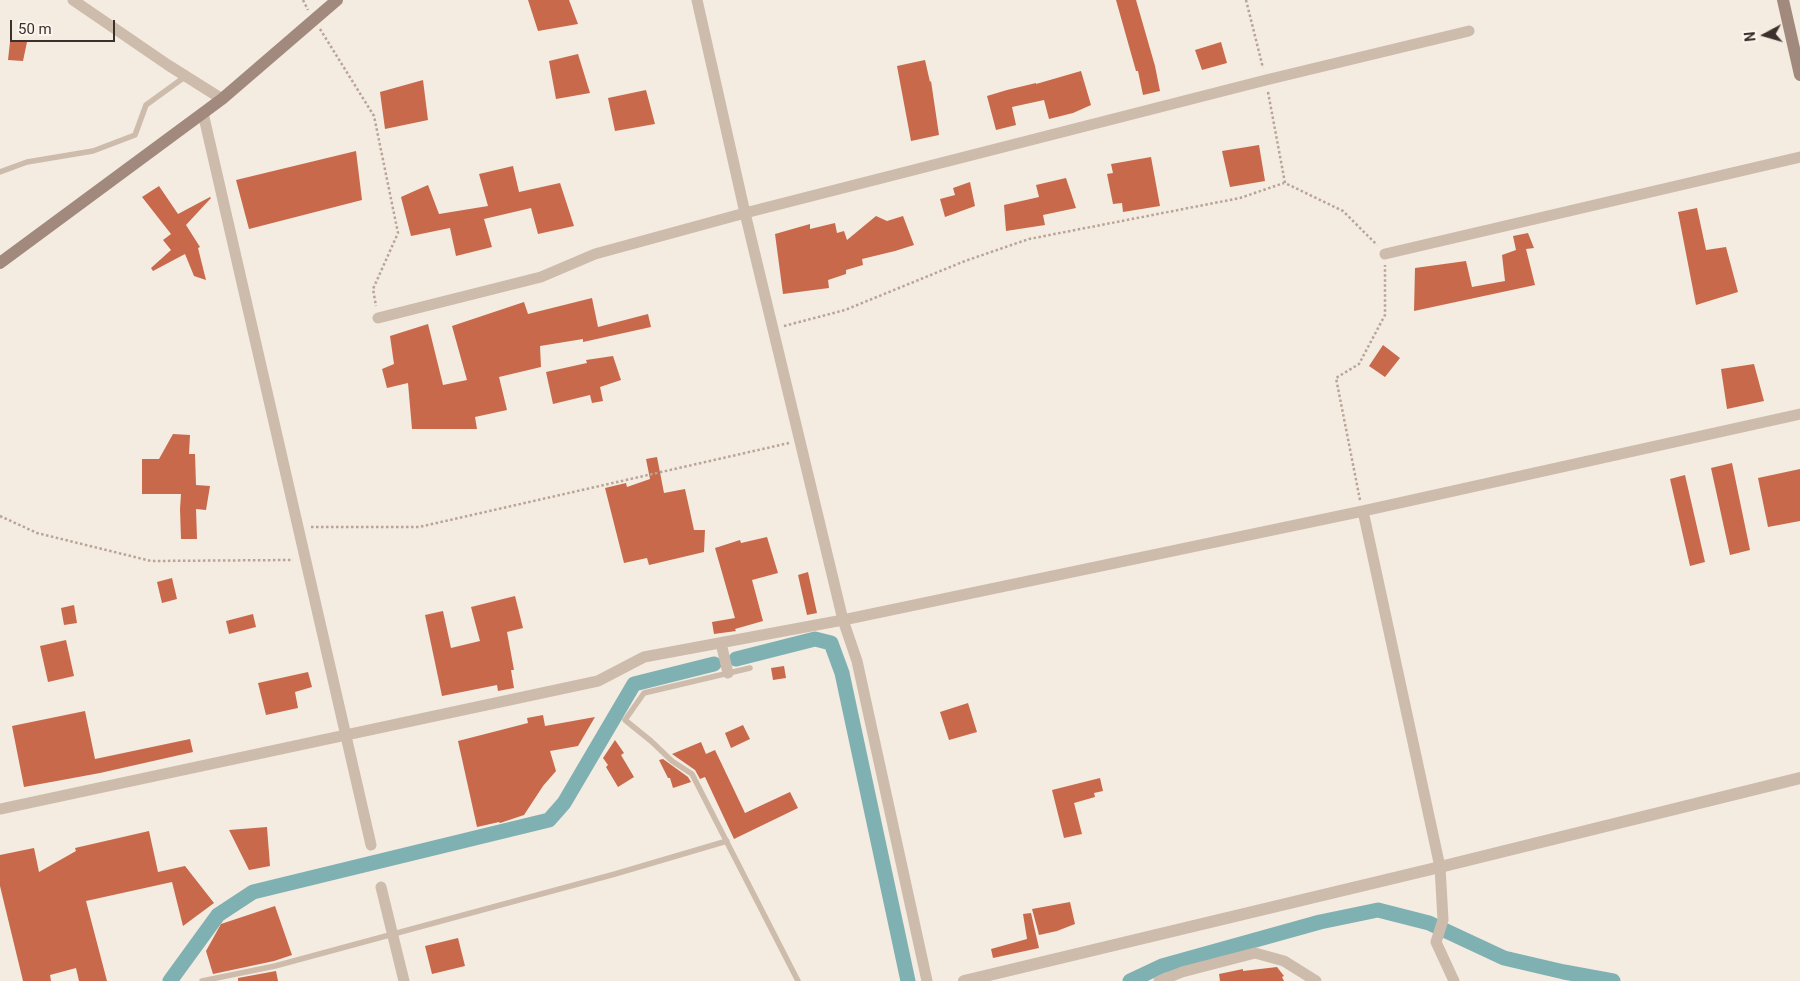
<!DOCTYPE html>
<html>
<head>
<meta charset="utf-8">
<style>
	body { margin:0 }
	#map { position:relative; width:1800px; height:981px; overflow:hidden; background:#f4ebe1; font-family:Roboto,sans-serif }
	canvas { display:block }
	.north { position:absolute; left:1740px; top:10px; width:50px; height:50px; -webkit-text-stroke:4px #fbf5ee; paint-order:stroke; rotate:264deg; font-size:14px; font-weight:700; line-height:20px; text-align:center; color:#3b302b }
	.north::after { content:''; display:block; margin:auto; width:18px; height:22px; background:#3b302b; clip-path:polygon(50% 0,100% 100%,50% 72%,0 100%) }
	.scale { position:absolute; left:10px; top:20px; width:105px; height:22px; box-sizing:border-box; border:2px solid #3b302b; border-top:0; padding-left:6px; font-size:15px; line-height:18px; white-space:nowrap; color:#3b302b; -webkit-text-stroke:4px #fbf5ee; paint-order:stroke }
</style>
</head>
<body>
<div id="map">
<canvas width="1800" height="981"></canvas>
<div class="north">N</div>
<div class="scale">50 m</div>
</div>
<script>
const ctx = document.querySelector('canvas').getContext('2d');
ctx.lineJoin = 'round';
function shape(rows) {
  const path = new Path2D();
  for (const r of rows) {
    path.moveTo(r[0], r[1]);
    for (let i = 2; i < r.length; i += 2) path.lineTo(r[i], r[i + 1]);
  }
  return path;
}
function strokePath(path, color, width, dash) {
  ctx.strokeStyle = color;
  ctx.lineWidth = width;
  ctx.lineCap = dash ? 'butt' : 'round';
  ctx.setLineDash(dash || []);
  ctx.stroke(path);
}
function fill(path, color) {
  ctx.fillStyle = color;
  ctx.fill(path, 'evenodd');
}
strokePath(shape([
	[736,659,815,639,831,643,842,673,908,981],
	[170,981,218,915,253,892,549,820,564,803,634,684,714,664],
	[1130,981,1162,966,1320,922,1378,910,1429,923,1504,958,1564,972,1613,981]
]), '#7fb0b2', 15);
fill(shape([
	[528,0,569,0,578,24,538,31],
	[1116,0,1136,0,1155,66,1160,91,1143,95,1138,71,1136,71],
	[10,42,27,42,23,61,8,60],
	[1221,42,1227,63,1202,70,1195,50],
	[578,54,590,93,556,99,549,61],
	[925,60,930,82,931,81,939,135,911,141,897,66],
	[1081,71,1091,105,1073,113,1049,119,1044,100,1012,107,1016,125,996,130,987,96,1007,90,1036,83,1036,84],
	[423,80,428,120,385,129,380,92],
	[646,90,655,124,615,131,608,98],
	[1259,145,1265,181,1230,187,1222,151],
	[356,151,362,200,249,229,236,180],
	[1151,157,1160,206,1123,212,1122,203,1113,204,1107,174,1113,173,1111,164],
	[513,166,519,192,560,183,574,226,538,234,531,208,484,219,492,247,456,256,450,228,411,236,401,197,428,185,439,214,488,206,479,174],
	[1066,178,1076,208,1043,215,1045,225,1006,231,1004,205,1039,197,1036,185],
	[970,182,975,206,945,217,940,199,955,195,953,188],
	[159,186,178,214,210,197,211,198,186,225,200,247,198,248,206,280,194,276,185,254,153,271,151,268,171,250,163,240,171,234,142,197],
	[1697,208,1706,250,1726,247,1738,292,1696,305,1678,212],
	[876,216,887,221,903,216,914,245,895,251,862,259,863,265,846,270,846,274,828,280,829,288,783,294,775,234,810,224,810,229,835,223,837,233,844,231,847,240],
	[1528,233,1534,248,1526,249,1535,285,1414,311,1415,268,1466,261,1472,287,1505,281,1502,255,1516,250,1513,236],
	[592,298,598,327,648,314,651,327,583,342,583,339,540,346,541,367,499,377,507,410,475,417,477,429,412,429,408,383,387,388,382,369,394,364,390,336,428,324,443,385,467,380,452,326,524,302,528,314],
	[1383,345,1400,358,1385,377,1369,366],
	[613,356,621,380,600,387,603,401,592,403,590,395,553,404,546,372,587,363,586,360],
	[1754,364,1764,401,1727,409,1721,369],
	[173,434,190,435,189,454,195,454,196,485,210,486,206,510,196,509,197,539,181,539,180,509,181,494,142,494,142,459,159,459],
	[657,457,664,493,685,489,694,530,705,530,704,552,649,565,647,558,624,563,605,488,626,483,627,487,650,479,646,459],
	[1732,463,1750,550,1730,555,1711,468],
	[1800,469,1800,521,1768,527,1758,478],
	[1685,475,1705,562,1690,566,1670,479],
	[767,537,778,573,752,580,763,621,735,629,736,631,714,634,712,622,735,618,715,548,740,540,741,543],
	[808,572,817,613,807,615,798,575],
	[172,578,177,599,162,603,157,582],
	[515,596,523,628,507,632,514,670,511,670,514,688,498,691,497,685,442,696,425,615,443,611,451,648,480,641,471,607],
	[74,605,77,623,64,625,61,608],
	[253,614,256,627,229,634,226,621],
	[66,640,74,676,48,682,40,646],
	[784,666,786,678,773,680,771,668],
	[308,672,312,687,295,692,298,708,266,715,258,683],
	[968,703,977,732,949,740,940,712],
	[85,711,95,759,190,739,193,752,100,773,24,787,12,726],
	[543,715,545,726,595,717,578,746,550,751,556,771,543,786,524,815,500,823,499,822,477,827,458,741,528,723,527,718],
	[743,725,750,739,731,748,725,733],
	[615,740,624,753,621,755,634,777,618,787,606,767,608,765,603,758],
	[701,742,706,754,715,750,745,813,790,792,798,808,734,839,705,777,700,779,695,770,672,754],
	[663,759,688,777,691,782,673,788,670,778,668,778,659,760],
	[1100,778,1103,791,1094,793,1095,797,1074,803,1082,834,1064,838,1052,790],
	[267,827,270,866,249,870,229,830],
	[149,831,158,872,185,866,214,903,183,926,172,882,86,901,107,981,79,981,76,968,50,975,51,981,23,981,0,886,0,855,34,848,39,872,76,851,75,848],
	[1070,902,1075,924,1057,931,1039,935,1032,909],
	[275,906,292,955,274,961,213,974,206,951,221,924],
	[1031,913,1039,948,993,958,991,949,1027,939,1023,914],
	[458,938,465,966,432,974,425,946],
	[1277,967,1284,976,1282,977,1284,981,1220,981,1219,974,1243,969,1243,971],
	[276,971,278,981,238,981,238,978]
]), '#c8694b');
strokePath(shape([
	[303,0,308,10],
	[1246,0,1263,68],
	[320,29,374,116,398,233,373,289,376,306],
	[1268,92,1285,183,1343,211,1377,245],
	[784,326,845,310,965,261,1029,239,1240,198,1284,183],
	[1360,500,1336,378,1359,364,1385,315,1385,265],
	[0,516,37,533,151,561,293,560],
	[311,527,419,527,789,443]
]), '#b9a596', 2.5, [2.5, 2.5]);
strokePath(shape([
	[0,172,27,162,93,151,135,135,146,105,186,76],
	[750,668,644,693,625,720,651,741,672,761,692,774,798,981],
	[202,981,275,966,615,874,727,841]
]), '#cdbbac', 5.5);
strokePath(shape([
	[73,0,168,65,222,99],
	[697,0,745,213,843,620,857,661,927,981],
	[203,113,371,845],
	[1385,254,1800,157],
	[378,318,541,277,595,254,745,213,1266,80,1469,31],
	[1363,511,1440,867,1443,920,1436,942,1454,981],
	[721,643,728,673],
	[0,809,598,681,644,657,843,620,1363,511,1800,414],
	[381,887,404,981],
	[1159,981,1182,972,1255,953,1284,961,1316,981]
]), '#cdbbac', 11);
strokePath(shape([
	[964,981,1440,867,1800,778]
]), '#cdbbac', 12);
strokePath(shape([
	[1783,0,1800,75],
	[0,263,222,99,337,0]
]), '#a18a7d', 12);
</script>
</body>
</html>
